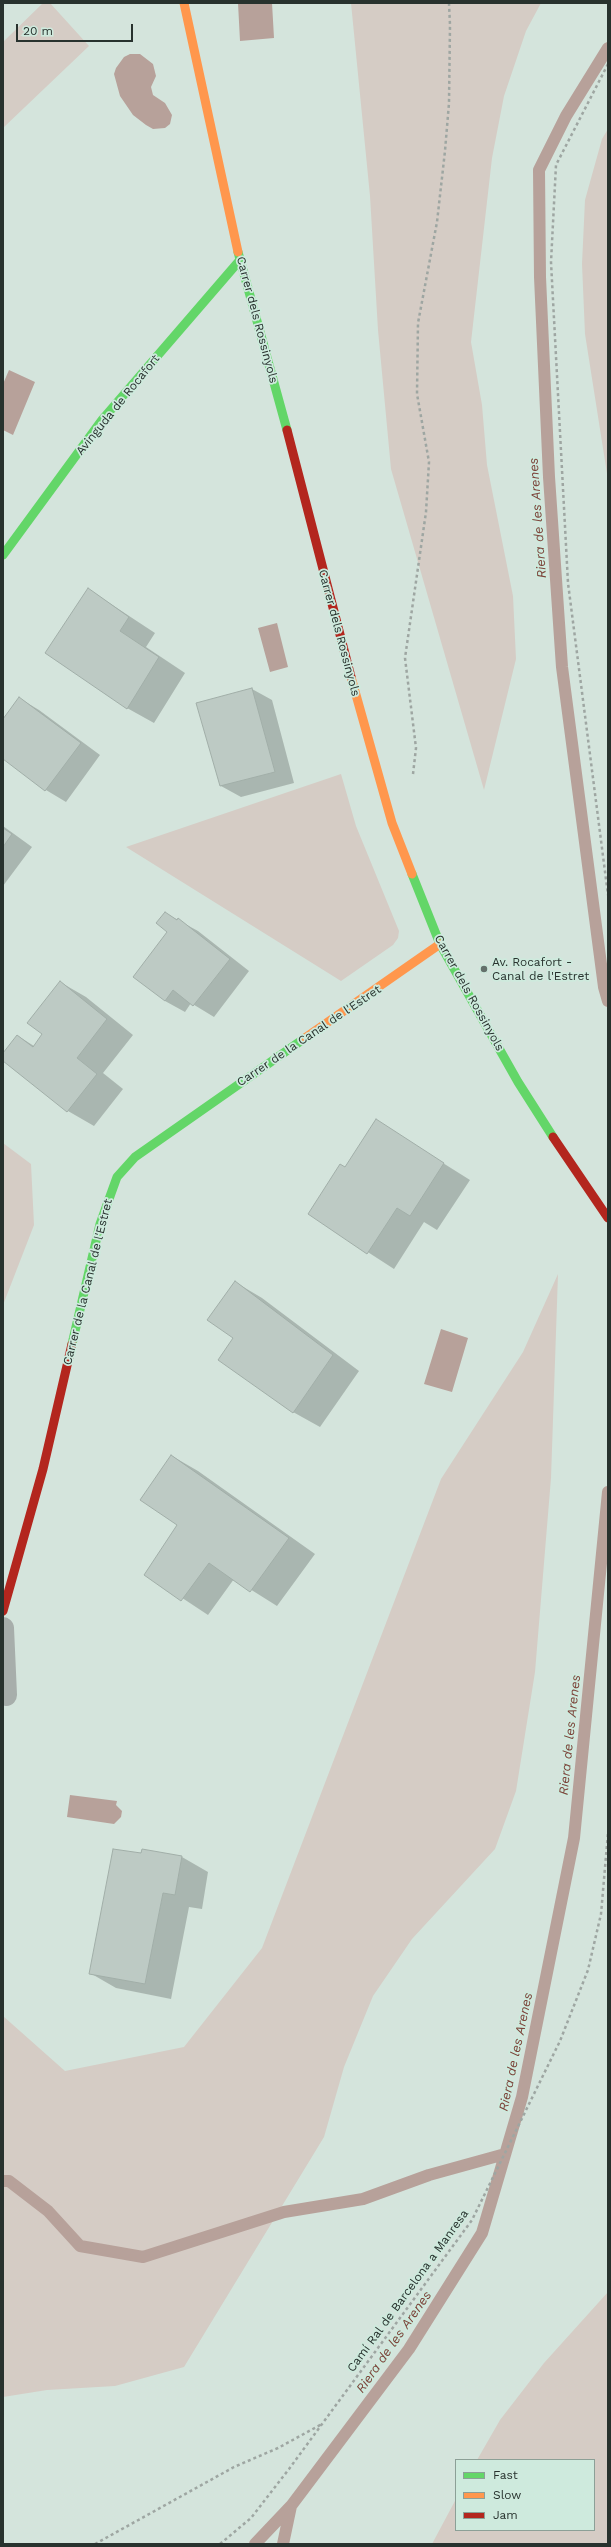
<!DOCTYPE html>
<html>
<head>
<meta charset="utf-8">
<style>
	body { margin:0 }
	#map { position:relative; width:611px; height:2547px; overflow:hidden; background:#d4e4dc; font-family:"Work Sans",sans-serif }
	canvas { display:block }
	.frame { position:absolute; inset:0; border:4px solid #28322e; pointer-events:none }
	.legend { position:absolute; left:455px; top:2459px; width:140px; height:72px; box-sizing:border-box; background:#ceeadd; border:1px solid #8ca097; margin:0; padding:5px 7px; list-style:none; font-size:12px; color:#28322e }
	.legend li { display:flex; align-items:center; gap:8px; height:20px }
	.legend b { width:20px; border:1px solid #8ca097 }
	.scale { position:absolute; left:16px; top:24px; width:117px; height:18px; box-sizing:border-box; border:2px solid #28322e; border-top:0; padding-left:5px; font-size:12px; line-height:14px; white-space:nowrap; color:#28322e; -webkit-text-stroke:3px #ceeadd; paint-order:stroke }
</style>
</head>
<body>
<div id="map">
<canvas width="611" height="2547"></canvas>
<div class="frame"></div>
<ul class="legend">
<li><b style="height:5px;background:#63d668"></b>Fast</li>
<li><b style="height:5px;background:#ff974d"></b>Slow</li>
<li><b style="height:5px;background:#b3261e"></b>Jam</li>
</ul>
<div class="scale">20 m</div>
</div>
<script>
const ctx = document.querySelector('canvas').getContext('2d');
ctx.lineJoin = 'round';
function fill(path, color) {
  ctx.fillStyle = color;
  ctx.fill(path, 'evenodd');
}
function shape(rows) {
  const path = new Path2D();
  for (const r of rows) {
    path.moveTo(r[0], r[1]);
    for (let i = 2; i < r.length; i += 2) path.lineTo(r[i], r[i + 1]);
  }
  return path;
}
function strokePath(path, color, width, dash) {
  ctx.strokeStyle = color;
  ctx.lineWidth = width;
  ctx.lineCap = dash ? 'butt' : 'round';
  ctx.setLineDash(dash || []);
  ctx.stroke(path);
}
function drawText(font, color, halo, rows, align = 'center') {
  ctx.font = font + ' "Work Sans",sans-serif';
  ctx.lineWidth = 3.5;
  ctx.setLineDash([]);
  ctx.textBaseline = 'middle';
  ctx.strokeStyle = halo;
  ctx.fillStyle = color;
  for (const [text, x, y, turn = 0] of rows) {
    ctx.save();
    ctx.translate(x, y);
    ctx.rotate((+turn || 0) * Math.PI / 180);
    ctx.textAlign = isNaN(turn) ? turn : align;
    if (halo) ctx.strokeText(text, 0, 0);
    ctx.fillText(text, 0, 0);
    ctx.restore();
  }
}
fill(shape([
	[43,3,50,3,89,46,3,128,3,42],
	[351,3,541,3,526,31,504,96,492,158,471,342,482,405,487,465,513,596,516,659,484,790,391,469,378,330,370,196],
	[608,129,608,480,585,334,582,264,585,200,602,139],
	[341,774,356,826,399,931,398,938,393,945,341,981,126,847],
	[3,1143,31,1164,34,1225,3,1305],
	[558,1274,551,1478,535,1672,516,1791,495,1849,412,1939,373,1996,344,2067,324,2137,184,2367,115,2386,47,2390,3,2397,3,2016,65,2071,184,2047,262,1948,441,1479,523,1352],
	[608,2292,608,2544,432,2544,456,2499,456,2530,594,2530,594,2460,477,2460,500,2420,544,2363]
]), '#d5ccc5');
fill(shape([
	[238,3,272,3,274,38,240,41],
	[130,54,140,54,153,64,156,76,151,87,153,95,165,103,172,115,170,124,165,128,153,129,146,125,133,115,120,96,114,74,116,68,124,57],
	[9,370,35,382,13,435,3,430,3,384],
	[277,623,288,667,270,672,258,628],
	[441,1329,468,1338,452,1392,424,1384],
	[70,1795,117,1801,116,1805,122,1811,121,1817,114,1824,67,1817]
]), '#b7a19a');
fill(shape([
	[88,589,155,633,146,647,185,673,154,723,127,708],
	[252,689,272,700,294,783,241,797,221,786,198,704],
	[19,698,39,710,100,755,66,802,46,790,3,758,3,720],
	[3,826,32,847,3,886],
	[165,913,198,931,249,971,214,1017,191,1003,185,1012,165,1001,169,932],
	[60,982,86,997,133,1035,103,1073,123,1089,94,1126,68,1111,3,1059,3,1055,18,1036,34,1046,43,1034],
	[376,1121,470,1180,437,1230,424,1222,394,1269,309,1214,346,1168],
	[235,1282,262,1298,359,1371,320,1427,293,1412],
	[172,1456,198,1471,315,1554,277,1606,234,1579,208,1615,146,1574,179,1525],
	[142,1850,182,1857,208,1872,202,1909,189,1907,171,1999,116,1988,90,1973]
]), '#0003');
strokePath(shape([
	[608,48,566,116,539,170,540,277,549,477,562,667,604,987,608,1001],
	[3,2181,9,2181,48,2211,80,2246,143,2257,284,2212,363,2199,429,2175,505,2154],
	[255,2544,291,2506,409,2349,482,2233,522,2097,574,1838,608,1492],
	[283,2544,291,2506]
]), '#b7a19a', 12);
const building = shape([
	[88,588,129,617,120,631,159,657,127,709,45,653,88,588],
	[252,688,275,772,220,786,196,703,252,688],
	[19,697,81,743,45,791,3,759,3,719,19,697],
	[3,828,12,834,3,847,3,828],
	[165,912,177,920,178,918,230,959,193,1006,173,990,165,1001,133,977,167,932,156,923,165,912],
	[60,981,107,1019,77,1058,97,1074,67,1112,3,1061,3,1053,17,1035,33,1047,42,1034,27,1023,60,981],
	[376,1119,444,1163,410,1216,397,1208,367,1254,308,1214,340,1164,345,1167,376,1119],
	[235,1281,333,1355,293,1413,218,1360,233,1338,207,1320,235,1281],
	[171,1455,289,1538,250,1592,209,1563,181,1601,144,1575,177,1525,140,1500,171,1455],
	[113,1849,141,1853,142,1849,182,1856,175,1895,163,1893,145,1984,89,1974,113,1849]
]);
fill(building, '#bdcac4');
strokePath(building, '#a1aea8', 1);
strokePath(shape([
	[608,64,556,165,551,262,568,583,608,895],
	[413,774,416,748,405,658,426,512,429,462,417,394,418,323,437,222,445,151,449,103,450,25,449,3],
	[95,2544,234,2467,278,2448,322,2424],
	[220,2544,251,2518,289,2469,472,2220,560,2041,588,1970,601,1914,608,1833]
]), '#9ea6a2', 2.5, [3, 3]);
strokePath(shape([
	[3,1628,6,1695]
]), '#a7aeab', 22);
strokePath(shape([
	[238,252,287,430],
	[3,555,102,420,240,260],
	[412,874,440,944,518,1082,553,1137],
	[72,1344,100,1224,117,1177,135,1157,305,1038]
]), '#63d668', 9);
strokePath(shape([
	[184,3,238,252],
	[351,677,392,823,412,874],
	[305,1038,440,944]
]), '#ff974d', 9);
strokePath(shape([
	[287,430,351,677],
	[553,1137,608,1218],
	[3,1611,43,1469,72,1344]
]), '#b3261e', 9);
for (const [x, y, r, color] of [
	[484,969,4,"#64706b"]
]) {
  const dot = new Path2D();
  dot.arc(x, y, r, 0, 2 * Math.PI);
  ctx.fillStyle = color;
  ctx.fill(dot);
  strokePath(dot, '#ceeadd', 1.5);
}
drawText('12px', '#28322e', '#ceeadd', [
	["Carrer dels Rossinyols",257,320,75],
	["Avinguda de Rocafort",118,405,-51],
	["Carrer dels Rossinyols",339,633,75],
	["Carrer dels Rossinyols",469,993,61],
	["Carrer de la Canal de l'Estret",309,1036,-34],
	["Carrer de la Canal de l'Estret",88,1282,-76],
	["Camí Ral de Barcelona a Manresa",408,2291,-54]
]);
drawText('12px', '#28322e', '#ceeadd', [
	["Av. Rocafort -",492,962],
	["Canal de l'Estret",492,976]
], 'left');
drawText('italic 13px', '#7c443a', '#ceeadd', [
	["Riera de les Arenes",538,518,-94],
	["Riera de les Arenes",570,1735,-84],
	["Riera de les Arenes",516,2052,-78],
	["Riera de les Arenes",394,2342,-55]
]);
</script>
</body>
</html>
